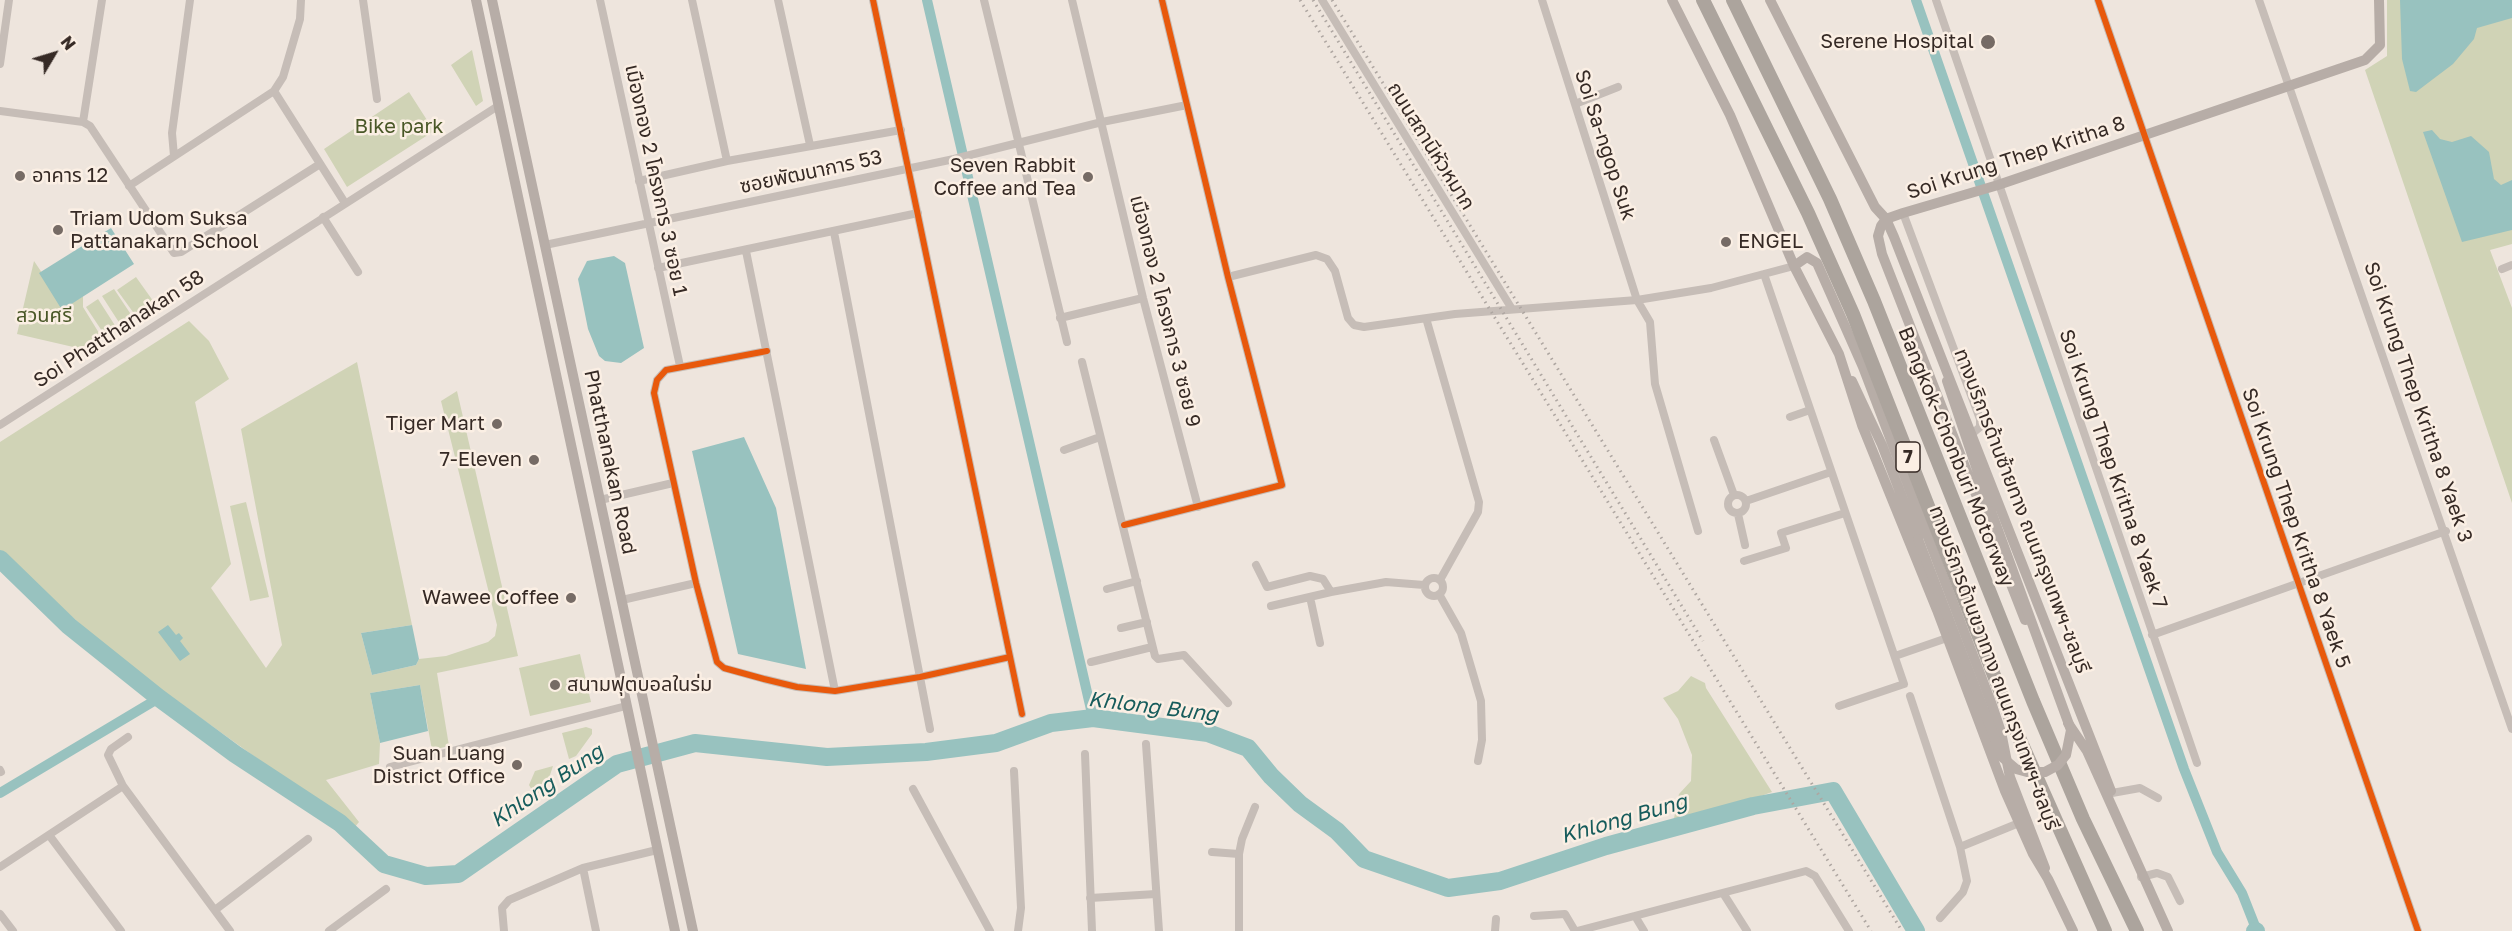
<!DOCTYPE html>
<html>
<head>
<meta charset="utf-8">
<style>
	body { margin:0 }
	#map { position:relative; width:2512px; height:931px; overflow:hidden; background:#eee5dd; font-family:"Golos Text",sans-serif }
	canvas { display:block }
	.north { position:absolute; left:24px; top:24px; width:60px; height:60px; -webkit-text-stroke:4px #fbefe4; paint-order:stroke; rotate:52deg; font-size:16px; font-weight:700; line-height:24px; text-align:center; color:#362a25 }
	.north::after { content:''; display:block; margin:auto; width:21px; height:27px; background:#362a25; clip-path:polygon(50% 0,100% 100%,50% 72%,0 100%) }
</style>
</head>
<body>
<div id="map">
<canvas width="2512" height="931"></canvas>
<div class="north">N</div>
</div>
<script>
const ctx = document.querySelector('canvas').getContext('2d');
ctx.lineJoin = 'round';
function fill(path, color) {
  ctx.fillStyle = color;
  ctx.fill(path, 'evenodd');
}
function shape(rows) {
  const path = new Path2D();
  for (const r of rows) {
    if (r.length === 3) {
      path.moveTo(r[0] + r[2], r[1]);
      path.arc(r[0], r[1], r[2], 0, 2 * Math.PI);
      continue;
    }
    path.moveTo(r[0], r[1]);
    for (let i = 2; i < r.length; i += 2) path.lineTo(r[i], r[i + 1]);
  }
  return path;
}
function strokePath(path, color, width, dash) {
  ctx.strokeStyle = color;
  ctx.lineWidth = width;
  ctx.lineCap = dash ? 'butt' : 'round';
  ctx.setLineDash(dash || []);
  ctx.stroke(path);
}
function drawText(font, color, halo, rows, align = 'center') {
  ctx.font = font + ' "Golos Text","Noto Sans Thai",sans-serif';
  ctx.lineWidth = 5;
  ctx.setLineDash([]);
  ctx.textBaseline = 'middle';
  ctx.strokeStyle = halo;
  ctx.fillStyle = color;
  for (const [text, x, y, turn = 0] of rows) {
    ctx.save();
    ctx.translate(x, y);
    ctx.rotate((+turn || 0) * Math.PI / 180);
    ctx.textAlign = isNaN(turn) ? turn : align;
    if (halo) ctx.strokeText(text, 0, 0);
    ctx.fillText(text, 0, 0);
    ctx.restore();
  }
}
fill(shape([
	[2387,0,2512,0,2512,244,2490,250,2512,308,2512,503,2365,70,2387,56],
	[472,50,483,101,476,106,451,65],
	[409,92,434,131,347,187,324,149],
	[34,261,65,307,83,296,83,307,99,333,82,349,17,334],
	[136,277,156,305,138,319,117,290],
	[114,289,132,316,120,324,102,296],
	[98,299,116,327,104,334,86,307],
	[189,321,209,341,229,379,195,402,231,564,211,588,266,668,282,645,241,429,357,362,412,625,361,633,372,675,416,665,419,659,446,656,488,642,495,636,497,625,441,401,457,391,518,656,437,673,449,746,432,750,420,685,370,693,380,743,379,764,326,780,359,822,354,828,152,683,105,647,0,551,0,442],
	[246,502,269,597,250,601,230,506],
	[580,654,591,702,530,716,519,668],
	[1691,676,1705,683,1706,688,1772,792,1672,828,1679,794,1691,781,1692,755,1678,719,1663,698,1678,691],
	[586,727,592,729,592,734,576,756,569,759,562,733],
	[553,766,547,784,538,793,533,792,529,785,535,771]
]), '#d0d3b6');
fill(shape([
	[2400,0,2512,0,2512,18,2477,28,2474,39,2453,64,2416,92,2410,91,2402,59],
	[2432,130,2440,139,2452,142,2471,136,2489,152,2494,179,2501,185,2512,180,2512,230,2462,242,2423,132],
	[111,228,134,264,62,310,39,273],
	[614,256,625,263,644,348,621,363,605,361,599,356,588,329,578,279,587,261],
	[744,437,776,508,806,669,738,654,692,451],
	[168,625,176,635,179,633,183,638,180,641,190,654,180,661,158,632],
	[412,625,419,659,416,665,372,675,361,633],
	[420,685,428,731,380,743,370,693]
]), '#98c2bf');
strokePath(shape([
	[927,0,1093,718],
	[1916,0,2184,769,2217,852,2242,893,2257,931],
	[0,793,159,698]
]), '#98c2bf', 10);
strokePath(shape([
	[0,559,69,626,159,698,235,754,340,823,384,864,426,876,458,874,617,764,695,743,827,757,926,752,996,743,1051,723,1093,718,1208,733,1248,748,1271,776,1300,804,1337,831,1364,859,1448,888,1500,881,1606,846,1753,806,1833,791,1916,931],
	[2255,931,2256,931]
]), '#98c2bf', 18);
strokePath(shape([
	[301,0,300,19,283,77,274,91,345,203],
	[363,0,377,99],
	[600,0,680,366],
	[692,0,727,161],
	[778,0,810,145],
	[873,0,1022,714],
	[984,0,1067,342],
	[1072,0,1143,298,1198,507],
	[1322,0,1512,309],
	[1542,0,1637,300,1650,322,1655,384,1698,531],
	[1936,0,2197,763],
	[2098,0,2418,931],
	[2259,0,2512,729],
	[0,64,9,0],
	[1575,104,1618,87],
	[0,111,83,122,90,126,174,253,181,252,320,164],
	[83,122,102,0],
	[174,156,172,133,190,0],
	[639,181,727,161,901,130],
	[129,186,274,91],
	[1903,213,1980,419,1980,427,1973,433],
	[323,217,358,272],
	[834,232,930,729],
	[545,245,954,159,1102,122,1187,105],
	[746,251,835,691],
	[658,268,918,213],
	[2502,269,2512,265],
	[1764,274,1904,684,1839,706],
	[1228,277,1316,255,1327,259,1335,271,1348,318,1354,325,1364,327,1455,314,1637,300,1711,288,1794,266],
	[1060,318,1143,298],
	[1426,318,1479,502,1478,512,1440,580],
	[767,351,666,370,657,380,654,393,696,583,717,662,724,668,764,679,797,687,835,691,920,677,1010,657],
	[1082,362,1155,656,1158,659,1184,655,1228,703],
	[1790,417,1810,410],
	[0,425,498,106],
	[1714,440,1734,495],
	[1064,450,1100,437],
	[1737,504,9],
	[600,500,673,483],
	[1746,501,1831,472],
	[1738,514,1745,545],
	[1124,525,1282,485,1228,277,1162,0],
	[1744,561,1786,548,1781,533,1845,513],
	[1256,565,1267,587,1310,576,1323,579,1331,592,1386,582,1424,585],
	[1434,587,9],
	[1107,589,1137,581],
	[1439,594,1461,633,1481,701,1482,740,1478,761],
	[1310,597,1320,643],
	[622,600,696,583],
	[1271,606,1331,592],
	[1121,628,1147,622],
	[2152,635,2446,531],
	[1895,656,1947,638],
	[1091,662,1152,647],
	[1910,696,1960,847,1967,881,1963,892,1940,918],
	[128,737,111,749,108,755,123,786,230,931],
	[1146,744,1159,931],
	[1085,754,1092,931],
	[390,767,626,706],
	[0,770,1,772],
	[1014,771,1021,908,1018,931],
	[913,789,990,931],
	[2112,793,2140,788,2158,798],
	[49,835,121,931],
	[1960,847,2019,823],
	[1212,852,1239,854],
	[0,867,123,786],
	[583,868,596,931],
	[2141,877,2157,873,2168,877,2180,901],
	[1723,893,1747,931],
	[1090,898,1156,894],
	[215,910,308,839],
	[0,914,13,931],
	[1534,916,1565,914,1575,931],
	[1635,916,1644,931],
	[329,931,386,889],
	[504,931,502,908,509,900,583,868,657,850],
	[1239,931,1239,854,1242,839,1255,807],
	[1495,931,1496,919],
	[1577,931,1806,871,1815,876,1849,931]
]), '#c6bdb7', 8);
strokePath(shape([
	[476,0,675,931],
	[492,0,693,931],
	[1672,0,1730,115,1794,266,1839,354,1862,425,1937,610,2005,791,2033,854,2048,879,2073,931],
	[1770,0,1875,207,1886,219,1894,237,2111,791],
	[1794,266,1807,257,1817,263,1863,367,1992,705,2001,732,2010,777,2045,868],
	[1852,381,1882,445,1918,539],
	[1947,381,1991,511],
	[2025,620,1882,254,1878,236,1881,226,1886,219,1903,213,1998,185,2365,60,2380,45,2379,0],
	[2068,723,2087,751,2168,931]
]), '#b7ada7', 10);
strokePath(shape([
	[1703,0,1808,213,1853,314,2013,724,2105,931],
	[1733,0,1830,199,1874,301,2033,701,2083,819,2137,931]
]), '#aca49d', 14);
strokePath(shape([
	[1300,0,1871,931],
	[1313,0,1703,641],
	[1332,0,1902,931]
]), '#aea6a1', 3, [1.5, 4.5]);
strokePath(shape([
	[1918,539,2002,757,2016,769,2027,772,2045,772,2058,765,2066,755,2071,730,1991,511]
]), '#b7ada7', 10);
strokePath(shape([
	[873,0,1022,714],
	[2098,0,2418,931],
	[767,351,666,370,657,380,654,393,696,583,717,662,724,668,764,679,797,687,835,691,920,677,1010,657],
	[1124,525,1282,485,1228,277,1162,0]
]), '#e8590c', 6);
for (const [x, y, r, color] of [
	[1988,42,8,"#766b65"],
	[20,176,6,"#766b65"],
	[1088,177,6,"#766b65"],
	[58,230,6,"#766b65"],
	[1726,242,6,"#766b65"],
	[497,424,6,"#766b65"],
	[534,460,6,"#766b65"],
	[571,598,6,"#766b65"],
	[555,685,6,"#766b65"],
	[517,765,6,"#766b65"]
]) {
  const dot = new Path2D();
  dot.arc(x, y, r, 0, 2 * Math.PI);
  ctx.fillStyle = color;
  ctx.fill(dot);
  strokePath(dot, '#fbefe4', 2);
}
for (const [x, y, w] of [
	[1908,457,24]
]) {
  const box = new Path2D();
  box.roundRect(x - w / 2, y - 15, w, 30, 4.5);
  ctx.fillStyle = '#fbefe4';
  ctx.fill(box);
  strokePath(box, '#362a25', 1.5);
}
drawText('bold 18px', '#362a25', null, [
	["7",1908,457]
]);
drawText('20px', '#362a25', '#fbefe4', [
	["Serene Hospital",1974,42],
	["Seven Rabbit",1076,166],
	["Coffee and Tea",1076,189],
	["อาคาร 12",32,176,"left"],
	["Triam Udom Suksa",70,219,"left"],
	["Pattanakarn School",70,242,"left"],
	["ENGEL",1738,242,"left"],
	["Tiger Mart",485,424],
	["7-Eleven",522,460],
	["Wawee Coffee",559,598],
	["สนามฟุตบอลในร่ม",567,685,"left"],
	["Suan Luang",505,754],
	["District Office",505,777]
], 'right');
drawText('20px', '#495727', '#fbefe4', [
	["Bike park",399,127],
	["สวนศรี",44,316]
]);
drawText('20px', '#362a25', '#fbefe4', [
	["Soi Sa-ngop Suk",1605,145,72],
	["ถนนสถานีหัวหมาก",1431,146,58],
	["Soi Krung Thep Kritha 8",2016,158,-18],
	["ซอยพัฒนาการ 53",811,172,-12],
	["เมืองทอง 2 โครงการ 3 ซอย 1",656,180,78],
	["เมืองทอง 2 โครงการ 3 ซอย 9",1165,311,76],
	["Soi Phatthanakan 58",119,329,-33],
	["Soi Krung Thep Kritha 8 Yaek 3",2418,402,71],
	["Bangkok-Chonburi Motorway",1956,457,68],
	["Phatthanakan Road",610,462,78],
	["Soi Krung Thep Kritha 8 Yaek 7",2113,469,71],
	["ทางบริการด้านซ้ายทาง ถนนกรุงเทพฯ-ชลบุรี",2022,511,69],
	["Soi Krung Thep Kritha 8 Yaek 5",2296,528,71],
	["ทางบริการด้านขวาทาง ถนนกรุงเทพฯ-ชลบุรี",1994,668,70]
]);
drawText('italic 21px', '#175c5c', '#fbefe4', [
	["Khlong Bung",1153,707,7],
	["Khlong Bung",547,786,-34],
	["Khlong Bung",1624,819,-16]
]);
</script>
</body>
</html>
